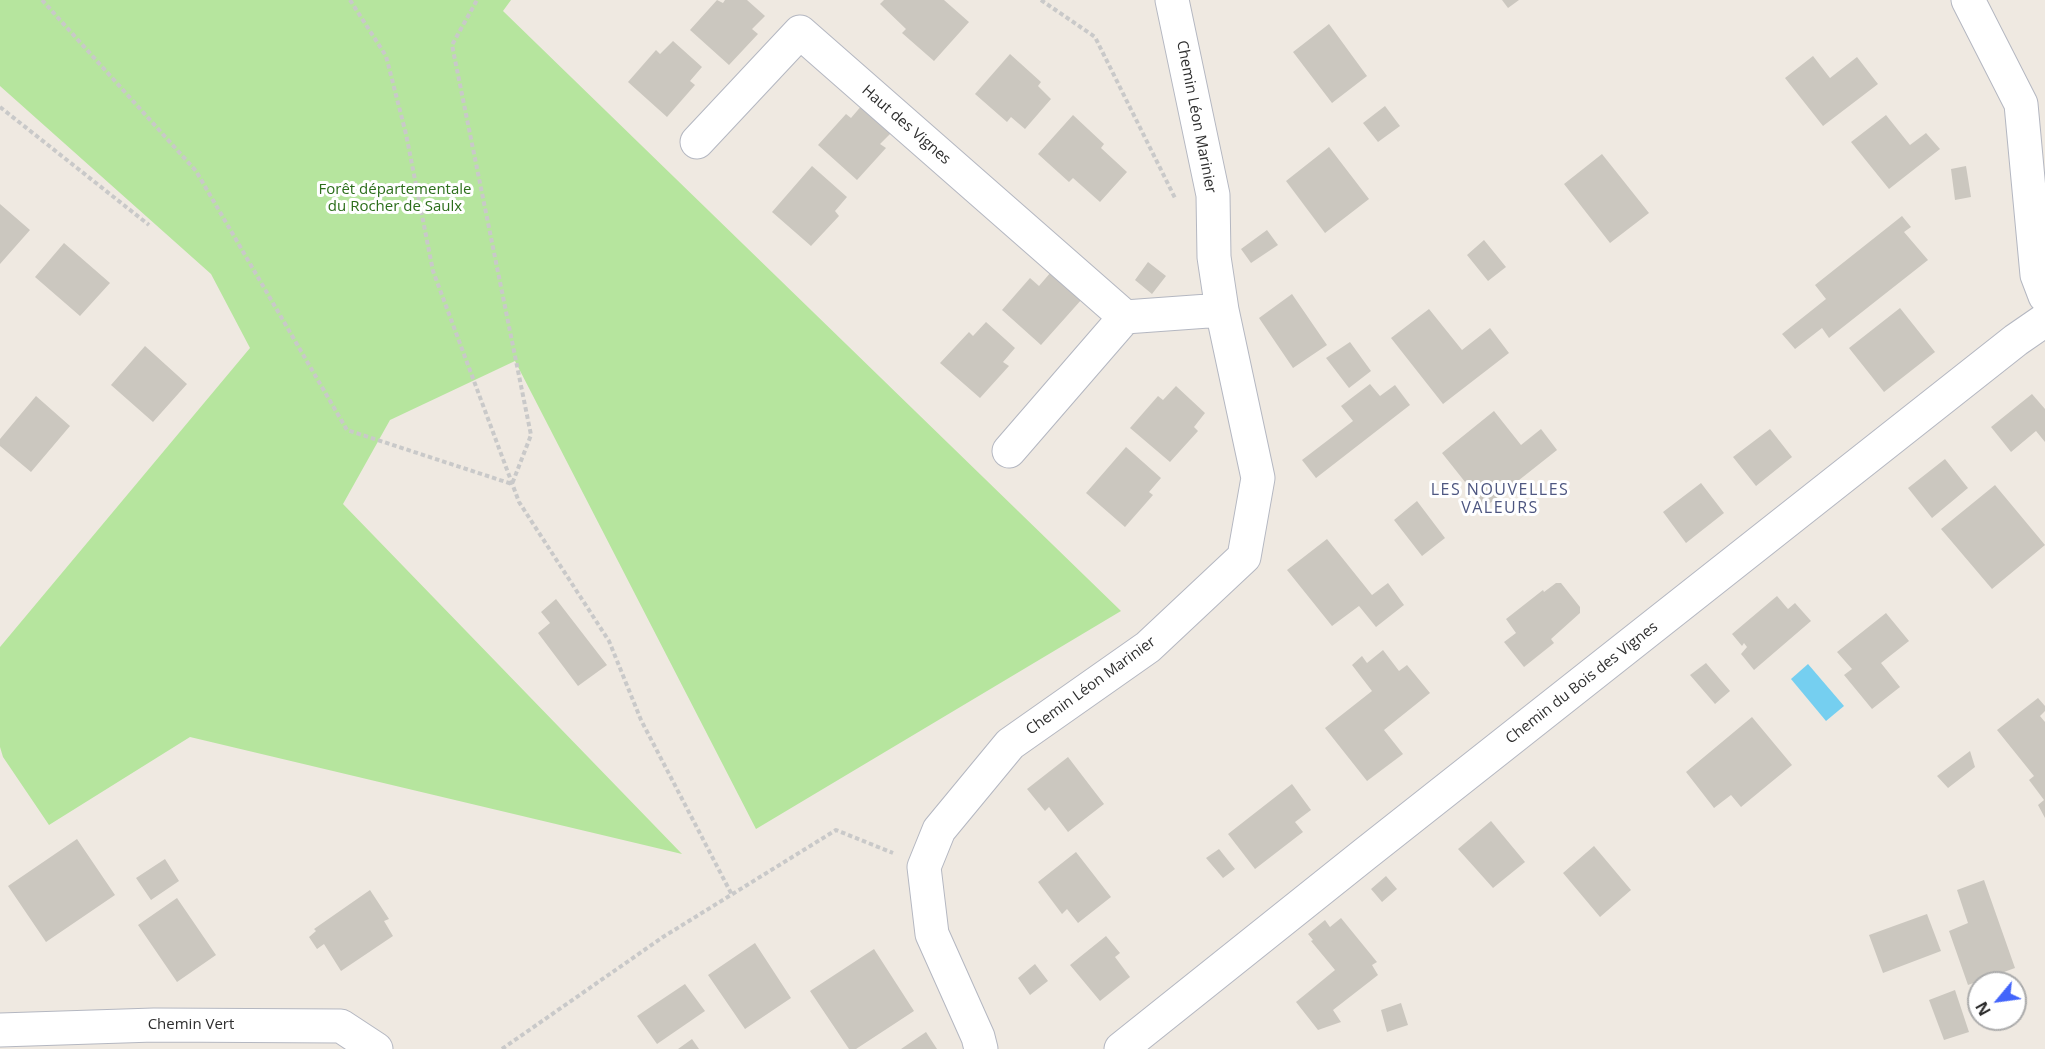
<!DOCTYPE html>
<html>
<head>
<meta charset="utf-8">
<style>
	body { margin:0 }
	#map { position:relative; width:2045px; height:1049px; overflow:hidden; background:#efe9e1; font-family:"Open Sans",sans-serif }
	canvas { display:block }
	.north { position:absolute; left:1967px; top:971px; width:60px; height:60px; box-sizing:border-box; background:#fff; border:2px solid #ababab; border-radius:50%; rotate:241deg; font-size:16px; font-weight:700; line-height:24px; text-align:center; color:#2e2e2e }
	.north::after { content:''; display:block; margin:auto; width:21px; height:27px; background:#4264fb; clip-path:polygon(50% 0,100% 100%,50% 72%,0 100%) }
</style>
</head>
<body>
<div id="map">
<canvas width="2045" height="1049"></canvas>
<div class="north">N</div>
</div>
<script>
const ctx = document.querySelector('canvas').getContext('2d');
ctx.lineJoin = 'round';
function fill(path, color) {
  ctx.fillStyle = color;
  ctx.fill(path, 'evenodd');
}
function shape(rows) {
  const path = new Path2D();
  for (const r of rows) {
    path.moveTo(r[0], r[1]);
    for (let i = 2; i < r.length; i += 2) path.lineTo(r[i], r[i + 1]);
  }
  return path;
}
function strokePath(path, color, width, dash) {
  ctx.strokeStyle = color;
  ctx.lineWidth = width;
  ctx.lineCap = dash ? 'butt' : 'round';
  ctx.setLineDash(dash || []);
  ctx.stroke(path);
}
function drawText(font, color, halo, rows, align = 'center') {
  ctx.font = font + ' "Open Sans",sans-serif';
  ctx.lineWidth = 6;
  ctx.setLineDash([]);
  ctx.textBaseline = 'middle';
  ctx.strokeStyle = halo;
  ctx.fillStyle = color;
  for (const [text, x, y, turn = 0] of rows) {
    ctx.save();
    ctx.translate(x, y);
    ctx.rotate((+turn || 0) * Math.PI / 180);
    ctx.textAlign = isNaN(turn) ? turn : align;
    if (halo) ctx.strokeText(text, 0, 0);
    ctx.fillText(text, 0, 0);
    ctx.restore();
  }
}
fill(shape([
	[0,0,511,0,503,11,1121,611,756,829,515,361,390,420,343,504,682,854,190,737,49,825,3,757,0,747,0,647,250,348,211,274,0,86]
]), '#b6e59e');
fill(shape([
	[1808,664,1844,706,1826,721,1791,679]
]), '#75cff0');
fill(shape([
	[717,0,723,3,725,0,747,0,765,16,752,29,758,34,729,65,690,30],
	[884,0,944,0,969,22,934,61,902,33,906,29,880,4],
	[1502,0,1519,0,1508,8],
	[1329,24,1367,76,1332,103,1293,52],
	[673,41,702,67,690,81,695,85,667,117,628,82,656,50,660,54],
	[1010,54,1041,82,1038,86,1051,99,1025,129,1011,117,1007,122,975,94],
	[1813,56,1830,78,1857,57,1878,84,1823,126,1785,78],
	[863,104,893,131,880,144,886,148,857,180,818,145,846,114,851,118],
	[1385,106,1400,126,1378,142,1363,123],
	[1073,115,1104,144,1101,148,1127,172,1100,202,1073,178,1069,182,1038,154],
	[1886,115,1910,145,1926,133,1940,149,1889,189,1851,142],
	[1329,147,1369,199,1325,233,1286,181],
	[1602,154,1649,213,1610,243,1564,184],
	[812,166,847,197,835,211,839,216,811,246,772,212],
	[1966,166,1971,197,1955,200,1951,169],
	[0,204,30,230,0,264],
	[1902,216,1911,227,1904,232,1928,260,1829,338,1822,328,1795,349,1782,334,1826,299,1815,285],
	[1267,230,1278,245,1251,263,1241,249],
	[1484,240,1506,267,1488,281,1467,255],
	[64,243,110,283,80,316,35,277],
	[1148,262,1166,276,1152,294,1135,280],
	[1051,272,1082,299,1041,345,1002,310,1030,278,1039,286],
	[1292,294,1327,345,1293,368,1259,318],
	[1900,308,1935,352,1884,392,1849,348],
	[1429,309,1462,350,1490,328,1509,353,1443,404,1391,338],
	[986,322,1015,348,1003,362,1009,366,980,398,940,363,969,332,973,336],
	[1350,342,1371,371,1349,388,1326,358],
	[145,346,187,384,153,422,111,385],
	[1370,384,1380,396,1395,385,1410,405,1316,478,1302,460,1353,421,1341,406],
	[1176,386,1205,413,1194,427,1198,431,1170,462,1130,428,1158,396,1163,400],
	[2032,394,2045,409,2045,442,2036,431,2011,452,1991,427],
	[36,396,70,426,31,472,0,446,0,439],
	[1494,411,1521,445,1541,429,1557,450,1485,507,1442,453],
	[1770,429,1792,457,1756,486,1733,457],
	[1126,447,1161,478,1149,492,1153,495,1125,527,1086,493],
	[1945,459,1968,488,1932,518,1908,488],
	[1701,483,1724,513,1686,543,1663,512],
	[1995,485,2045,545,1992,589,1941,529],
	[1417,501,1445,538,1422,556,1394,520],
	[1327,539,1372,595,1388,583,1404,605,1376,627,1359,606,1332,626,1287,570],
	[1556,583,1561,583,1580,607,1580,613,1551,639,1554,643,1524,667,1504,642,1516,633,1506,619,1543,590,1544,592],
	[1777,596,1788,609,1795,603,1811,621,1754,670,1741,654,1747,647,1744,643,1742,646,1732,634],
	[556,599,607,665,578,686,538,633,550,623,541,612],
	[1886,613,1909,641,1881,663,1900,687,1872,709,1844,675,1852,669,1837,652],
	[1383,650,1399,671,1407,665,1430,693,1384,730,1403,754,1367,781,1325,728,1372,691,1352,665,1362,656,1367,663],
	[1706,663,1730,691,1715,704,1690,675],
	[2038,698,2045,706,2045,711,2040,716,2045,722,2045,818,2038,805,2044,800,2029,780,2034,776,1997,730],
	[1752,717,1792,765,1741,807,1731,795,1714,808,1686,772],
	[1970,751,1975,767,1948,788,1937,776],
	[1068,757,1104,804,1068,832,1049,807,1045,811,1027,789],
	[1292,784,1311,810,1295,822,1303,832,1255,869,1228,834],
	[1491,821,1525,862,1493,888,1458,849],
	[77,839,115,895,46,942,8,886],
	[1594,846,1631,890,1600,917,1563,873],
	[1219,849,1235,869,1223,878,1206,858],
	[1076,852,1111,897,1078,923,1067,909,1062,914,1038,882],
	[165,859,179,881,151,900,136,878],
	[1386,876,1397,889,1382,902,1371,889],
	[1984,880,2015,968,1968,985,1949,931,1968,923,1957,890],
	[370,890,389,919,384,921,393,936,341,971,324,944,317,949,309,937,316,931,314,929],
	[177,898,216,955,177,982,138,925],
	[1927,914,1941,951,1883,973,1869,935],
	[1341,918,1377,962,1372,965,1378,975,1333,1010,1341,1022,1318,1030,1296,1002,1335,970,1311,941,1313,940,1308,934,1325,920,1330,927],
	[1106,936,1120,953,1115,957,1130,977,1100,1001,1070,965],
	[755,943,791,998,745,1029,708,975],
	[874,949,914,1011,856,1049,849,1049,810,991],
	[1035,964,1048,981,1030,995,1018,978],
	[685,984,705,1011,657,1044,637,1016],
	[1955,990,1969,1032,1944,1040,1929,1000],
	[1401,1003,1408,1025,1387,1032,1381,1010],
	[926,1032,937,1049,901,1049],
	[692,1039,699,1049,678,1049]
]), '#cbc7bf');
const minor = shape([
	[1968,0,2021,104,2037,275,2045,296],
	[697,142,800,32,1125,317],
	[1009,451,1125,317,1222,310],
	[0,1030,154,1025,341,1026,376,1049],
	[981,1049,978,1037,932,934,924,867,939,830,1010,744,1148,647,1244,557,1258,478,1222,310,1214,257,1213,195,1172,0],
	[1121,1049,1365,854,2016,340,2045,320]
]);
strokePath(minor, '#b4b7c1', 35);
strokePath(shape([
	[42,0,196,171,347,430,512,484,531,435,452,45,477,0],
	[350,0,386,56,406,134,433,271,519,502,609,641,641,720,732,895],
	[1041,0,1095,37,1176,200],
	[0,107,149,225],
	[502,1049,663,937,836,830,893,853]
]), '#c9c9c9', 4, [4.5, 3]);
strokePath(minor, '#fff', 33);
drawText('15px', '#2e2e2e', '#fff', [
	["Chemin Léon Marinier",1196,117,79],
	["Haut des Vignes",906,125,41],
	["Chemin du Bois des Vignes",1582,683,-38],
	["Chemin Léon Marinier",1091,686,-36],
	["Chemin Vert",191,1025]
]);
drawText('15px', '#2c6e1b', '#fff', [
	["Forêt départementale",395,190],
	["du Rocher de Saulx",395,207]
]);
ctx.letterSpacing = '1.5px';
drawText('16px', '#4d5680', '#fff', [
	["LES NOUVELLES",1500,490],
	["VALEURS",1500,508]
]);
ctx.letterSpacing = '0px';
</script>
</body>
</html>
